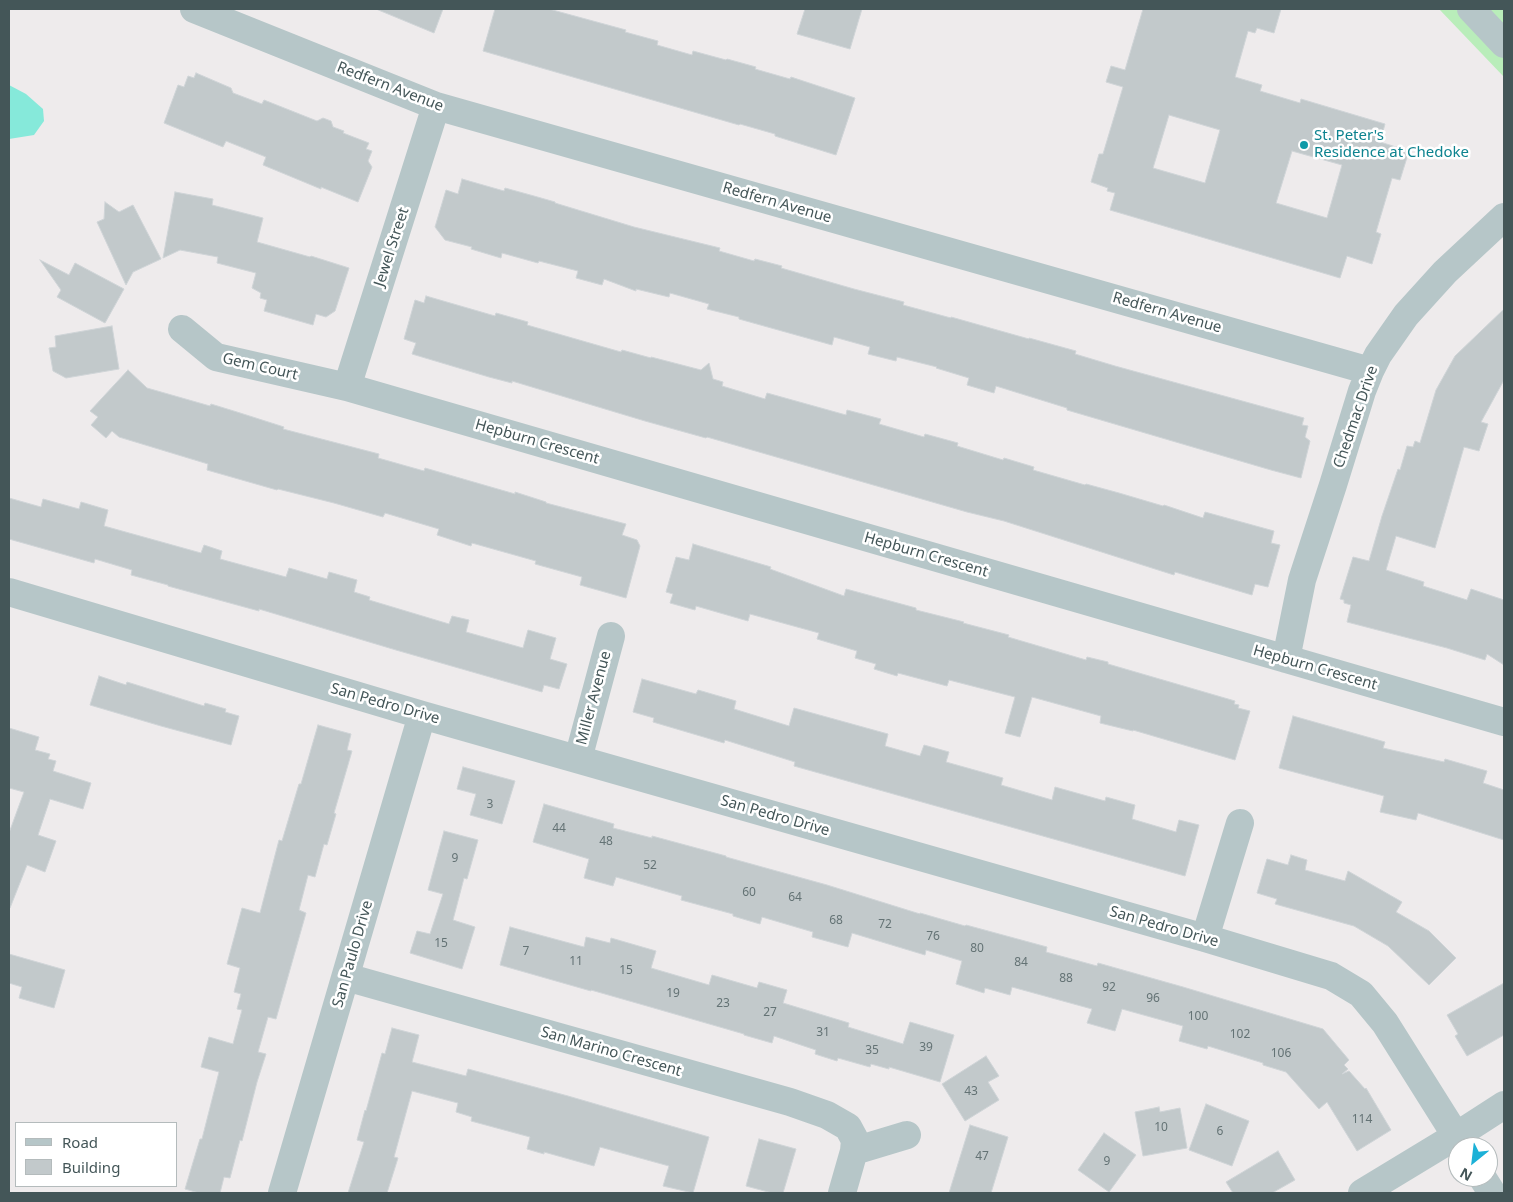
<!DOCTYPE html>
<html>
<head>
<meta charset="utf-8">
<style>
	body { margin:0 }
	#map { position:relative; width:1513px; height:1202px; overflow:hidden; background:#eeebec; font-family:"Noto Sans",sans-serif }
	canvas { display:block }
	.frame { position:absolute; inset:0; border:10px solid #445658; pointer-events:none }
	.legend { position:absolute; left:15px; top:1122px; width:162px; height:65px; box-sizing:border-box; background:#fff; border:1px solid #b4bbbc; margin:0; padding:6px 9px; list-style:none; font-size:15px; color:#445658 }
	.legend li { display:flex; align-items:center; gap:10px; height:25px }
	.legend b { width:25px; border:1px solid #b4bbbc }
	.north { position:absolute; left:1448px; top:1137px; width:50px; height:50px; box-sizing:border-box; background:#fff; border:1px solid #b4bbbc; border-radius:50%; rotate:209deg; font-size:14px; font-weight:700; line-height:20px; text-align:center; color:#445658 }
	.north::after { content:''; display:block; margin:auto; width:18px; height:22px; background:#1cb1d7; clip-path:polygon(50% 0,100% 100%,50% 72%,0 100%) }
</style>
</head>
<body>
<div id="map">
<canvas width="1513" height="1202"></canvas>
<div class="frame"></div>
<ul class="legend">
<li><b style="height:6px;background:#b6c6c8"></b>Road</li>
<li><b style="height:14px;background:#c2c9cb"></b>Building</li>
</ul>
<div class="north">N</div>
</div>
<script>
const ctx = document.querySelector('canvas').getContext('2d');
ctx.lineJoin = 'round';
function fill(path, color) {
  ctx.fillStyle = color;
  ctx.fill(path, 'evenodd');
}
function shape(rows) {
  const path = new Path2D();
  for (const r of rows) {
    path.moveTo(r[0], r[1]);
    for (let i = 2; i < r.length; i += 2) path.lineTo(r[i], r[i + 1]);
  }
  return path;
}
function strokePath(path, color, width, dash) {
  ctx.strokeStyle = color;
  ctx.lineWidth = width;
  ctx.lineCap = dash ? 'butt' : 'round';
  ctx.setLineDash(dash || []);
  ctx.stroke(path);
}
function drawText(font, color, halo, rows, align = 'center') {
  ctx.font = font + ' "Noto Sans",sans-serif';
  ctx.lineWidth = 5;
  ctx.setLineDash([]);
  ctx.textBaseline = 'middle';
  ctx.strokeStyle = halo;
  ctx.fillStyle = color;
  for (const [text, x, y, turn = 0] of rows) {
    ctx.save();
    ctx.translate(x, y);
    ctx.rotate((+turn || 0) * Math.PI / 180);
    ctx.textAlign = isNaN(turn) ? turn : align;
    if (halo) ctx.strokeText(text, 0, 0);
    ctx.fillText(text, 0, 0);
    ctx.restore();
  }
}
fill(shape([
	[1439,9,1504,9,1504,77]
]), '#b9edba');
fill(shape([
	[9,85,26,94,43,109,44,121,34,135,9,139]
]), '#86e9da');
const building = shape([
	[376,9,443,9,434,33,376,9],
	[495,9,549,9,626,30,625,32,658,41,657,45,692,55,693,51,726,60,727,59,756,67,755,69,790,79,791,77,855,98,836,155,775,136,775,134,740,124,739,125,483,51,495,9],
	[805,9,862,9,850,49,797,34,805,9],
	[1143,9,1281,9,1274,33,1257,28,1255,33,1248,31,1235,77,1262,85,1260,91,1300,103,1301,99,1385,124,1380,142,1409,151,1400,180,1392,178,1376,232,1381,234,1372,264,1347,256,1340,278,1110,210,1115,193,1107,191,1108,188,1091,182,1099,154,1103,154,1123,87,1106,82,1111,66,1125,70,1143,9],
	[1169,115,1220,130,1205,183,1153,168,1169,115],
	[1292,151,1342,165,1327,218,1276,203,1292,151],
	[196,73,231,88,233,93,262,104,264,100,317,121,323,118,331,121,333,127,344,131,343,133,369,143,366,149,372,151,368,161,372,167,358,202,321,187,321,189,263,165,266,157,226,141,223,147,164,123,178,85,184,87,188,76,194,78,196,73],
	[462,179,504,191,505,188,534,196,555,202,555,203,634,227,720,248,719,251,754,261,755,259,782,266,781,268,854,289,904,302,903,305,951,318,951,317,1029,339,1029,338,1076,351,1075,354,1115,366,1304,418,1302,425,1308,426,1305,437,1310,441,1301,478,1271,470,1067,410,1067,408,996,386,994,393,967,385,969,378,936,368,937,367,897,357,896,361,868,354,870,347,834,337,832,345,739,319,739,317,707,309,709,304,670,293,669,297,636,289,636,291,604,279,602,285,576,278,578,271,539,261,538,263,502,253,501,258,471,249,472,247,445,240,435,227,446,190,458,194,462,179],
	[175,192,213,199,212,205,263,218,257,242,310,257,311,256,349,268,335,311,326,317,316,314,313,325,264,311,267,300,260,298,261,293,252,288,256,273,217,263,218,257,180,250,163,258,175,192],
	[105,202,119,212,133,205,161,259,133,272,126,285,97,222,104,219,105,202],
	[40,260,69,275,75,263,124,289,105,323,57,297,61,290,40,260],
	[426,296,495,316,496,313,528,322,527,325,621,352,622,350,651,358,651,357,701,370,709,363,713,379,723,382,722,386,765,399,767,393,846,415,847,410,881,419,879,424,924,437,925,434,958,443,957,446,1003,460,1004,458,1034,467,1033,470,1085,485,1086,484,1119,493,1163,506,1164,505,1203,518,1205,512,1274,531,1271,543,1280,545,1268,587,1255,584,1252,595,1175,572,1174,575,1004,521,967,512,707,437,706,438,645,421,512,381,512,383,489,377,412,354,416,343,404,339,415,300,424,303,426,296],
	[1504,309,1504,380,1481,422,1488,424,1479,451,1464,447,1435,548,1396,536,1386,570,1424,582,1423,586,1467,600,1471,589,1504,600,1504,665,1487,654,1485,660,1447,648,1347,622,1351,605,1344,603,1344,600,1340,599,1353,557,1369,561,1382,516,1398,469,1400,470,1407,446,1413,447,1415,441,1420,443,1436,390,1455,356,1504,309],
	[112,326,119,369,66,378,53,371,49,348,56,347,55,336,112,326],
	[128,370,147,388,210,406,211,404,237,412,284,427,283,429,379,454,378,458,424,471,425,468,515,494,515,492,546,502,546,503,626,524,622,535,637,540,640,546,626,598,580,585,582,577,535,564,536,561,472,543,471,546,437,535,439,529,385,513,383,517,334,503,278,489,277,490,207,470,208,464,119,437,112,431,106,438,91,425,98,417,90,411,128,370],
	[9,498,41,507,43,499,79,509,81,502,108,510,104,526,201,553,204,545,222,551,220,559,286,577,289,568,327,579,329,572,357,580,354,592,370,597,369,600,449,624,452,616,469,620,466,632,523,648,528,630,556,638,550,659,567,664,559,689,544,685,542,692,396,650,259,609,259,611,168,586,168,585,131,575,132,570,95,559,94,563,9,539,9,498],
	[693,544,771,567,770,569,844,596,846,589,916,608,916,610,964,622,963,623,1009,635,1008,637,1086,660,1087,657,1108,662,1108,664,1235,701,1234,704,1239,705,1238,708,1250,711,1235,760,1133,730,1133,731,1100,723,1101,716,1032,697,1020,737,1005,733,1015,697,949,680,947,686,898,673,897,676,874,669,876,664,855,658,857,651,817,639,819,633,750,614,748,621,696,606,695,610,670,603,673,594,666,592,676,557,689,560,693,544],
	[99,676,126,685,127,682,204,706,205,703,226,709,225,712,239,716,231,745,161,726,90,705,99,676],
	[642,679,696,694,698,690,736,701,734,709,789,726,794,708,888,734,885,746,920,756,924,745,949,752,946,762,1003,778,1001,785,1052,800,1055,787,1105,801,1106,797,1135,805,1132,819,1176,832,1179,820,1199,825,1185,876,794,766,795,762,725,740,724,743,653,722,654,718,633,712,642,679],
	[1293,716,1385,742,1383,748,1444,762,1445,759,1487,771,1483,783,1504,790,1504,840,1418,813,1416,820,1380,812,1384,796,1279,768,1293,716],
	[318,725,351,734,347,750,352,751,334,813,336,814,327,845,324,844,315,877,308,875,299,910,306,913,276,1019,268,1017,258,1052,266,1054,257,1082,242,1141,240,1140,230,1178,224,1177,220,1193,199,1193,185,1189,200,1139,202,1139,219,1072,201,1067,209,1037,233,1044,242,1010,237,1009,241,994,234,992,240,968,227,964,242,908,260,913,279,840,282,841,299,784,301,784,318,725],
	[9,728,39,737,35,750,50,754,48,759,56,761,53,771,91,783,83,809,50,799,38,835,56,841,45,872,27,865,10,908,9,908,9,833,24,792,9,788,9,728],
	[463,767,515,781,502,824,470,815,476,794,457,789,463,767],
	[544,804,614,824,613,828,652,838,652,836,726,856,726,857,827,885,920,914,920,913,965,926,966,925,1047,947,1046,952,1097,966,1098,963,1183,987,1323,1029,1349,1060,1344,1065,1348,1069,1342,1074,1349,1071,1365,1089,1366,1088,1391,1130,1357,1151,1327,1102,1319,1109,1286,1072,1263,1065,1263,1063,1208,1046,1207,1049,1179,1041,1183,1026,1122,1009,1115,1031,1087,1023,1092,1009,1012,987,1010,995,985,988,984,993,956,984,962,961,926,950,925,955,852,933,848,947,812,937,813,932,762,917,760,924,733,916,733,914,681,900,682,896,616,877,613,886,584,878,589,859,533,842,544,804],
	[444,831,478,840,467,879,464,878,453,920,475,927,462,969,410,953,417,931,430,934,443,894,428,890,444,831],
	[1291,855,1307,860,1305,870,1345,881,1348,871,1402,902,1396,912,1429,931,1456,958,1429,985,1388,946,1354,926,1275,904,1277,899,1257,893,1267,859,1288,865,1291,855],
	[510,927,584,947,586,937,610,943,611,938,656,951,651,968,709,985,712,975,757,988,759,982,787,990,783,1003,849,1023,848,1027,903,1044,910,1022,954,1035,940,1082,889,1067,889,1069,871,1064,870,1067,838,1058,837,1061,815,1054,816,1050,774,1036,772,1043,744,1035,744,1034,647,1006,591,990,591,991,500,965,510,927],
	[9,954,65,970,54,1008,19,998,22,987,9,983,9,954],
	[1504,983,1504,1035,1467,1056,1455,1036,1458,1034,1447,1015,1504,983],
	[392,1028,419,1035,412,1062,466,1076,468,1069,568,1096,709,1137,693,1193,663,1186,669,1166,600,1147,594,1166,544,1152,544,1154,527,1149,530,1137,471,1121,472,1117,456,1112,458,1103,412,1091,394,1157,398,1158,387,1193,348,1193,364,1142,357,1140,365,1110,366,1111,382,1053,385,1054,392,1028],
	[986,1056,999,1076,988,1082,999,1100,965,1121,942,1084,986,1056],
	[1206,1104,1249,1121,1232,1166,1189,1150,1206,1104],
	[1159,1107,1160,1112,1180,1108,1187,1148,1143,1156,1135,1112,1159,1107],
	[970,1125,1008,1137,991,1193,949,1193,970,1125],
	[1104,1133,1136,1155,1109,1192,1078,1170,1104,1133],
	[759,1139,796,1149,783,1193,772,1193,746,1186,759,1139],
	[1278,1151,1295,1180,1272,1193,1233,1193,1226,1182,1278,1151]
]);
fill(building, '#c2c9cb');
strokePath(building, '#cfd4d7', 1);
strokePath(shape([
	[194,9,436,106,1370,371],
	[1471,9,1504,44],
	[182,329,216,357,347,387,1504,722],
	[347,387,436,106],
	[9,592,422,715,1205,938,1331,976,1361,994,1385,1023,1463,1147],
	[1286,659,1302,580,1333,485,1362,391,1370,371,1378,355,1406,315,1445,272,1504,217],
	[578,759,611,636],
	[1205,938,1240,823],
	[346,977,790,1102,827,1115,848,1127,855,1140,854,1151,842,1193],
	[854,1151,907,1135],
	[1482,1177,1492,1193],
	[282,1193,422,715],
	[1362,1193,1456,1136,1504,1105]
]), '#b6c6c8', 28);
for (const [x, y, r, color] of [
	[1304,145,5,"#0f9aa8"]
]) {
  const dot = new Path2D();
  dot.arc(x, y, r, 0, 2 * Math.PI);
  ctx.fillStyle = color;
  ctx.fill(dot);
  strokePath(dot, '#fff', 2);
}
drawText('12px', '#647375', null, [
	["3",490,805],
	["44",559,829],
	["48",606,842],
	["9",455,859],
	["52",650,866],
	["60",749,893],
	["64",795,898],
	["68",836,921],
	["72",885,925],
	["76",933,937],
	["15",441,944],
	["80",977,949],
	["7",526,952],
	["11",576,962],
	["84",1021,963],
	["15",626,971],
	["88",1066,979],
	["92",1109,988],
	["19",673,994],
	["96",1153,999],
	["23",723,1004],
	["27",770,1013],
	["100",1198,1017],
	["31",823,1033],
	["102",1240,1035],
	["39",926,1048],
	["35",872,1051],
	["106",1281,1054],
	["43",971,1092],
	["114",1362,1120],
	["10",1161,1128],
	["6",1220,1132],
	["47",982,1157],
	["9",1107,1162]
]);
drawText('15px', '#445658', '#fff', [
	["Redfern Avenue",390,87,21],
	["Redfern Avenue",777,203,16],
	["Jewel Street",392,247,-72],
	["Redfern Avenue",1167,313,16],
	["Gem Court",260,367,13],
	["Chedmac Drive",1356,417,-71],
	["Hepburn Crescent",537,442,16],
	["Hepburn Crescent",926,555,16],
	["Hepburn Crescent",1315,668,16],
	["Miller Avenue",594,698,-75],
	["San Pedro Drive",385,704,16],
	["San Pedro Drive",775,816,16],
	["San Pedro Drive",1164,927,16],
	["San Paulo Drive",353,954,-74],
	["San Marino Crescent",611,1052,16]
]);
drawText('15px', '#0d838f', '#fff', [
	["St. Peter's",1314,136],
	["Residence at Chedoke",1314,153]
], 'left');
</script>
</body>
</html>
